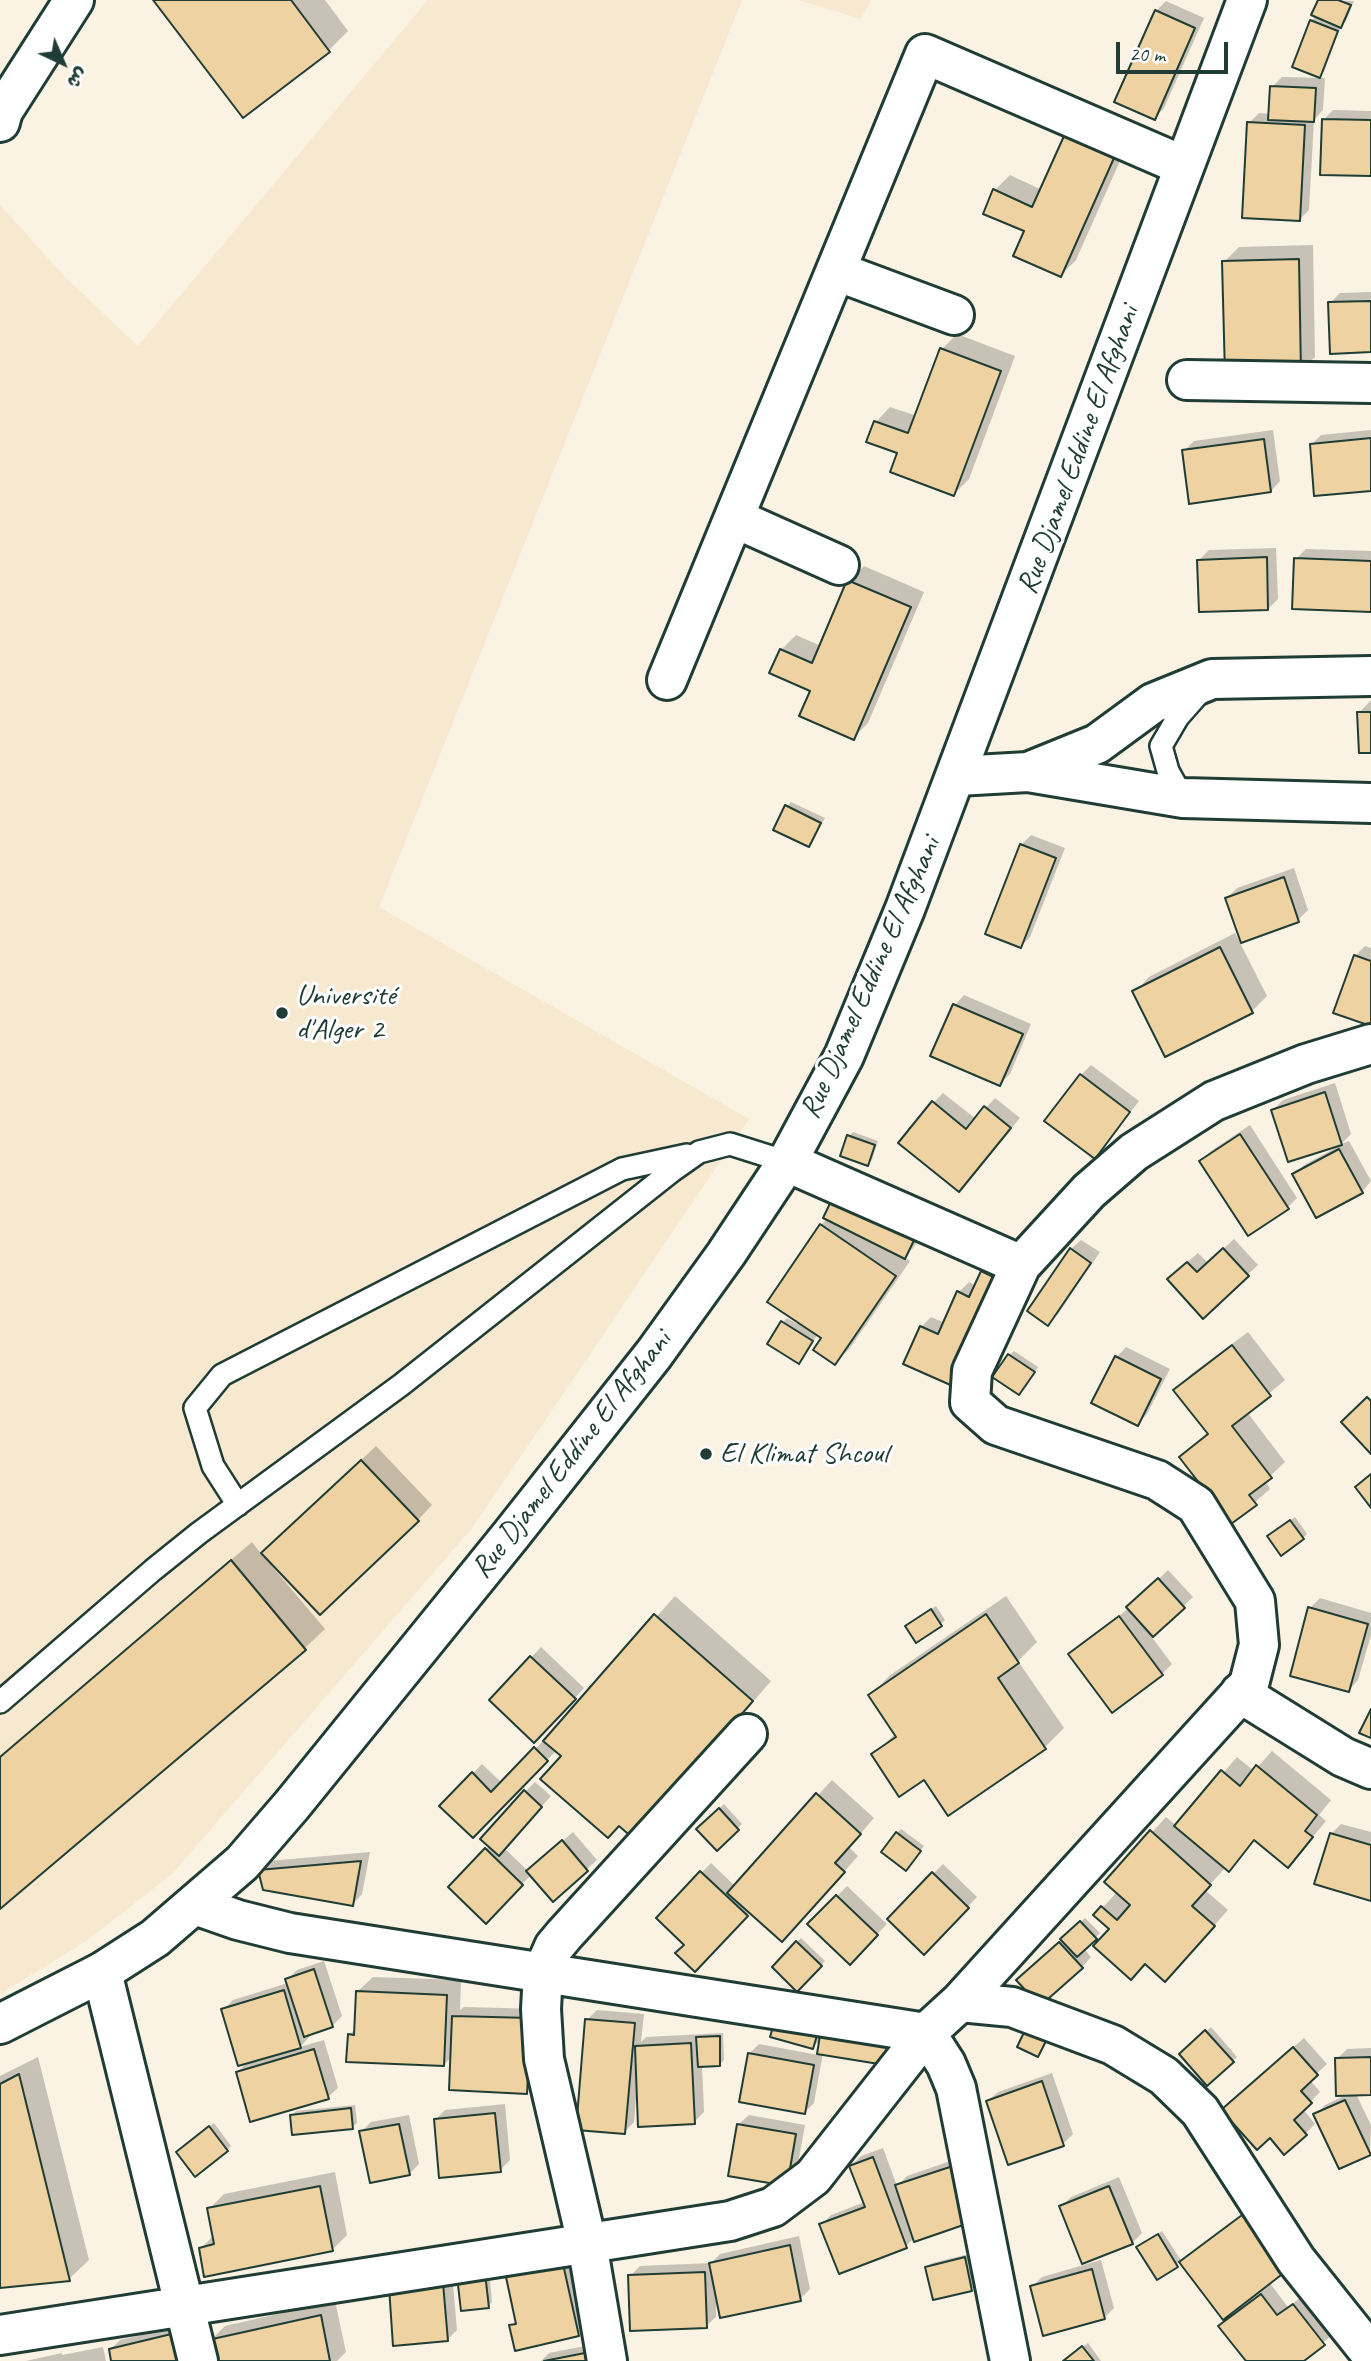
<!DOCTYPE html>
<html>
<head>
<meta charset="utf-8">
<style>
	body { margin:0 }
	#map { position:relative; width:1371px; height:2361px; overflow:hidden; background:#faf2e3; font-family:Caveat,"Playpen Sans Arabic",sans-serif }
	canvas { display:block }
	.north { position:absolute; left:28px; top:28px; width:70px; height:70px; -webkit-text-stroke:5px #fff; paint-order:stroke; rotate:136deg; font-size:19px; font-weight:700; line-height:28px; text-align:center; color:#1f3d34 }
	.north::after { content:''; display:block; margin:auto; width:24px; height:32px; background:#1f3d34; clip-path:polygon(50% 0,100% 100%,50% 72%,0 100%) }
	.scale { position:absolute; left:1116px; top:42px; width:112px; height:32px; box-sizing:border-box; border:4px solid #1f3d34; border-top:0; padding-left:9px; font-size:21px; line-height:24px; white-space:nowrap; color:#1f3d34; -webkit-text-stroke:5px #fff; paint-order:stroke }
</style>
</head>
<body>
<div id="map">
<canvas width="1371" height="2361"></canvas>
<div class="north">ش</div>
<div class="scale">20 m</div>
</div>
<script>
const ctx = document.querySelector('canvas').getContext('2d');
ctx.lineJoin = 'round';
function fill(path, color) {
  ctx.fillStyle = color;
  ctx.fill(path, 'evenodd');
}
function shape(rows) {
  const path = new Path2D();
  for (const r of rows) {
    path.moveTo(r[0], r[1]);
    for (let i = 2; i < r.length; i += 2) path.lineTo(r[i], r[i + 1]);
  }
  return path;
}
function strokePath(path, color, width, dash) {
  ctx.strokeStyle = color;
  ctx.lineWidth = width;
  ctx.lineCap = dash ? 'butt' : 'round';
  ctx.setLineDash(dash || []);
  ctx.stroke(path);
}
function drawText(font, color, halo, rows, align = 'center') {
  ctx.font = font + ' Caveat,sans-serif';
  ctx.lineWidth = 6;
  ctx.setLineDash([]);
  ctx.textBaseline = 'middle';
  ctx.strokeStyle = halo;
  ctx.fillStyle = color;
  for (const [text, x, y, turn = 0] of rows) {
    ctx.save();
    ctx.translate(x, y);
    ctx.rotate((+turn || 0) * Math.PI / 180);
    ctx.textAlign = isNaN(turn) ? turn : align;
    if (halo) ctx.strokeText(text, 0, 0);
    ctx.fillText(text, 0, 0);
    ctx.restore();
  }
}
fill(shape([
	[428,0,742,0,379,907,749,1119,473,1527,172,1874,85,1942,0,1994,0,205,65,277,138,346],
	[798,0,871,0,861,19]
]), '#f7e8d0');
fill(shape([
	[155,0,325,0,348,31,329,50,243,116],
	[1320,0,1354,1,1346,21,1341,26,1324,72,1319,76,1311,21,1317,15],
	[1166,1,1204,18,1164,108,1155,118,1156,11],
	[1282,77,1325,78,1323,110,1314,120,1309,210,1299,220,1249,123,1259,113,1270,114,1272,87],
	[1333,110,1371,111,1371,174,1323,120],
	[1080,122,1128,143,1076,260,1061,275,995,190,1010,175,1042,190,1065,137],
	[1313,245,1315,357,1300,371,1224,262,1239,247],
	[1371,292,1371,351,1330,303,1340,293],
	[957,334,1015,356,969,479,954,494,899,452,876,422,890,407,917,416,942,349],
	[1273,430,1280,481,1271,491,1184,451,1194,441],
	[1371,430,1371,489,1311,445,1321,435],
	[1276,548,1278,599,1268,609,1199,560,1209,550],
	[1306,549,1371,551,1371,610,1296,559],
	[864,566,924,592,868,723,853,738,781,650,796,635,821,646,849,581],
	[1371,700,1371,751,1359,713],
	[791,802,825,818,809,845,787,806],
	[1031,835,1065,848,1030,937,1021,946,1021,845],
	[1294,868,1308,910,1298,920,1227,898,1237,888],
	[1235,933,1267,996,1252,1011,1166,1055,1135,992,1149,977],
	[1365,946,1371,948,1371,1024,1355,956],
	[964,995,1031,1024,1010,1074,1000,1084,932,1055,955,1005],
	[1091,1065,1139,1101,1095,1157,1081,1075],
	[1335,1083,1351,1134,1341,1144,1349,1141,1371,1181,1362,1192,1295,1175,1304,1165,1339,1146,1273,1110,1283,1100],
	[943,1093,976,1119,995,1098,1020,1118,968,1180,933,1103],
	[1250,1125,1297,1198,1287,1208,1201,1161,1211,1151],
	[853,1132,878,1141,872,1160,867,1164,849,1136],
	[828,1218,926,1224,914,1247,904,1257,910,1261,850,1348,835,1363,823,1338,818,1334,799,1362,783,1322,787,1318,797,1324,798,1321,821,1225],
	[1234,1239,1258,1265,1203,1316,1179,1269,1198,1253,1208,1263],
	[1081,1240,1100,1252,1058,1314,1048,1323,1071,1249],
	[992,1263,1011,1271,964,1375,921,1327,931,1317,945,1323,959,1292,969,1282,976,1286,982,1272],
	[1248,1332,1285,1380,1247,1412,1285,1462,1265,1481,1270,1489,1232,1522,1182,1457,1208,1432,1176,1390,1190,1375],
	[1126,1347,1170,1369,1147,1414,1137,1424,1093,1402,1117,1357],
	[1014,1351,1038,1367,1023,1389,1010,1355],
	[376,1446,432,1505,418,1520,271,1565,325,1629,305,1648,0,1907,0,1756,252,1542,262,1555],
	[1295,1517,1307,1534,1303,1538,1273,1532],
	[1168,1570,1193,1597,1151,1636,1172,1664,1162,1674,1071,1654,1129,1608],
	[675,1596,771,1681,653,1818,557,1750,473,1836,442,1805,482,1764,502,1783,545,1739,547,1740],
	[1006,1596,1037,1642,1018,1661,1064,1728,1045,1747,949,1813,924,1777,873,1755,896,1733,870,1696,889,1676],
	[1320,1598,1371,1613,1371,1635,1358,1680,1349,1690,1310,1608],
	[936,1606,945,1620,941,1624,911,1622],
	[541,1647,584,1688,544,1731,491,1700],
	[1272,1751,1331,1800,1319,1815,1326,1821,1302,1850,1256,1839,1229,1869,1226,1867,1205,1890,1228,1910,1179,1965,1111,1929,1096,1915,1117,1892,1107,1882,1166,1817,1177,1826,1237,1757,1254,1771],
	[832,1780,874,1818,849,1847,858,1856,797,1925,750,1912,695,1970,686,1945,658,1918,711,1863,735,1886],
	[535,1782,551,1796,504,1848,528,1871,573,1832,597,1860,554,1899,532,1874,486,1921,450,1887,490,1845,525,1792],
	[724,1804,742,1824,717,1849,698,1829],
	[1341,1824,1371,1832,1371,1899,1331,1834],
	[901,1829,924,1846,910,1864,897,1833],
	[370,1852,362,1894,353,1904,259,1870,269,1861],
	[943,1864,977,1897,924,1953,889,1919],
	[847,1886,887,1924,850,1962,810,1924],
	[1085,1918,1100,1933,1084,1949,1091,1957,1082,1967,1029,1971],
	[801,1938,825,1961,797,1989,774,1967],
	[324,1961,342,2016,332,2026,309,2034,310,2036,300,2047,324,2040,338,2088,328,2097,238,2072,248,2061,223,2010,233,2000,288,1983,287,1980,297,1970],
	[373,1977,461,1980,460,2010,464,2007,540,2009,536,2082,527,2092,452,2056,444,2065,349,2035,356,2028,358,1991],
	[597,2010,644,2014,641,2042,646,2037,723,2033,724,2060,720,2064,702,2065,704,2112,694,2122,636,2097,634,2122,624,2132,587,2020],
	[781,2016,898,2030,894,2053,823,2053,814,2103,804,2113,749,2054,759,2044,818,2055,821,2039,813,2047],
	[1211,2027,1237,2057,1207,2084,1181,2055],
	[1304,2038,1327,2064,1310,2080,1320,2092,1303,2109,1315,2124,1306,2133,1233,2100],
	[1371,2048,1371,2094,1356,2094,1371,2125,1370,2153,1316,2115,1325,2105,1348,2094,1337,2059,1347,2049],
	[38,2057,89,2260,69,2279,0,2286,0,2076],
	[1052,2073,1073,2134,1063,2144,988,2101,998,2092],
	[505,2104,510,2160,500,2170,435,2120,445,2110],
	[355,2105,357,2123,352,2127,291,2116,296,2111],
	[409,2115,419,2164,409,2174,361,2132,371,2122],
	[749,2115,805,2125,796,2174,786,2184,739,2124],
	[214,2123,231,2146,227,2150,183,2147],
	[883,2148,897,2186,907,2176,965,2156,914,2238,906,2246,821,2225,831,2215,865,2202,851,2166,861,2156],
	[335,2172,347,2235,332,2250,201,2248,214,2235,209,2209,224,2194],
	[1119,2177,1142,2233,1132,2243,1061,2207,1071,2197],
	[1253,2207,1294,2261,1269,2282,1288,2307,1304,2295,1333,2334,1302,2361,1248,2361,1221,2326,1237,2310,1235,2308,1223,2318,1181,2261,1158,2278,1138,2247,1162,2231,1182,2262],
	[799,2236,810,2289,800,2299,716,2297,716,2317,706,2326,630,2276,640,2266,711,2263,720,2254],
	[969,2254,976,2285,971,2289,927,2267,932,2263],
	[573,2255,588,2324,578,2334,511,2326,517,2320,508,2278,517,2268],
	[1101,2260,1114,2308,1104,2318,1032,2287,1042,2277],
	[489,2269,492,2302,488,2306,463,2309],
	[452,2274,457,2330,447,2340,400,2278],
	[335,2301,346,2352,337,2361,215,2361,210,2341,225,2326],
	[198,2322,207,2361,113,2361,110,2350,120,2340],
	[1088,2343,1101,2361,1064,2361],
	[595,2344,597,2361,541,2361,549,2353],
	[103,2347,106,2361,26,2361,62,2353,62,2355]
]), '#0003');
const building = shape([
	[153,0,291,0,330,52,243,118,153,0],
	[1318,0,1338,0,1351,5,1341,28,1311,15,1318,0],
	[1155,10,1195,28,1155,120,1114,102,1155,10],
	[1310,20,1338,31,1320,78,1292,67,1310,20],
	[1270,86,1316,88,1314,122,1268,120,1270,86],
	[1322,119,1371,120,1371,176,1320,175,1322,119],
	[1247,122,1305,125,1300,221,1242,218,1247,122],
	[1064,136,1114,158,1061,277,1013,256,1024,231,983,214,993,189,1032,207,1064,136],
	[1299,259,1301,373,1225,375,1222,261,1299,259],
	[1371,301,1371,352,1330,354,1328,302,1371,301],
	[940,348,1001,371,954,496,890,472,897,453,866,442,874,421,908,433,940,348],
	[1371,438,1371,491,1314,496,1310,444,1371,438],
	[1264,439,1271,492,1189,504,1182,450,1264,439],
	[1267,557,1268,610,1199,612,1197,560,1267,557],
	[1294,558,1371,561,1371,612,1292,609,1294,558],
	[847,580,911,607,854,740,799,716,810,691,769,673,780,649,812,663,847,580],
	[1357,712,1371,712,1371,753,1359,753,1357,712],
	[785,805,821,823,809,847,773,830,785,805],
	[1020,844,1056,858,1021,948,985,934,1020,844],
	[1284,877,1299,922,1241,943,1225,898,1284,877],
	[1220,947,1253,1013,1165,1057,1132,991,1220,947],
	[1354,955,1371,961,1371,1026,1333,1013,1354,955],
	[953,1004,1023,1034,1000,1086,930,1056,953,1004],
	[1080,1074,1130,1112,1095,1159,1044,1121,1080,1074],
	[1325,1092,1342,1145,1288,1162,1271,1110,1325,1092],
	[932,1101,966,1129,984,1106,1011,1128,959,1192,898,1143,932,1101],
	[1240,1134,1289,1209,1248,1236,1199,1161,1240,1134],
	[847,1135,875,1145,868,1166,840,1156,847,1135],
	[1339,1149,1363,1193,1316,1218,1292,1174,1339,1149],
	[835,1193,917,1234,905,1259,823,1218,835,1193],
	[820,1224,896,1276,835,1365,813,1350,821,1338,767,1302,820,1224],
	[1070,1248,1091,1263,1048,1326,1027,1311,1070,1248],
	[1223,1248,1249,1276,1203,1319,1167,1279,1187,1262,1197,1272,1223,1248],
	[981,1271,1002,1281,955,1387,903,1364,920,1326,938,1334,957,1291,969,1297,981,1271],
	[781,1321,813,1341,799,1364,767,1344,781,1321],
	[1232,1345,1271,1396,1232,1426,1272,1478,1249,1495,1257,1505,1231,1524,1179,1457,1208,1434,1173,1390,1232,1345],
	[1008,1354,1035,1372,1019,1395,992,1377,1008,1354],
	[1115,1356,1161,1379,1138,1426,1091,1403,1115,1356],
	[1367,1397,1371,1401,1371,1454,1341,1422,1367,1397],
	[361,1460,419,1521,320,1615,261,1553,361,1460],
	[1371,1474,1371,1508,1355,1487,1371,1474],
	[1290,1520,1304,1539,1281,1556,1267,1536,1290,1520],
	[231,1560,306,1650,0,1909,0,1757,231,1560],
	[1158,1578,1185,1608,1153,1637,1126,1607,1158,1578],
	[1308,1607,1368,1624,1349,1692,1290,1676,1308,1607],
	[931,1609,942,1626,916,1643,905,1626,931,1609],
	[654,1614,753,1701,634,1839,619,1826,608,1838,540,1779,561,1756,543,1741,654,1614],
	[986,1614,1019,1663,998,1678,1046,1749,948,1816,924,1780,899,1797,871,1754,896,1737,868,1695,986,1614],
	[1119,1616,1163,1675,1112,1713,1068,1654,1119,1616],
	[530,1656,576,1699,534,1743,489,1700,530,1656],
	[1371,1709,1371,1738,1359,1733,1371,1709],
	[534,1747,548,1761,473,1838,439,1806,472,1772,491,1792,534,1747],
	[1256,1765,1317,1815,1305,1831,1313,1837,1288,1868,1254,1840,1229,1872,1174,1826,1221,1770,1240,1786,1256,1765],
	[524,1790,542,1807,499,1856,480,1839,524,1790],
	[816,1793,861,1834,835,1863,845,1872,782,1942,727,1893,816,1793],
	[719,1808,739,1830,717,1851,696,1829,719,1808],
	[1150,1830,1211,1885,1192,1906,1215,1926,1165,1982,1145,1964,1131,1980,1093,1946,1109,1929,1093,1915,1101,1906,1117,1920,1130,1905,1104,1882,1150,1830],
	[896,1832,921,1851,906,1871,881,1852,896,1832],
	[1330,1833,1371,1845,1371,1901,1314,1884,1330,1833],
	[562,1840,588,1871,553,1902,526,1871,562,1840],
	[485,1848,523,1885,486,1924,448,1887,485,1848],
	[361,1861,353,1906,263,1890,258,1870,361,1861],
	[700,1871,748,1916,695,1972,675,1953,684,1945,656,1918,700,1871],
	[932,1872,969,1908,924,1955,887,1919,932,1872],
	[836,1895,878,1935,850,1965,807,1924,836,1895],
	[1080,1921,1097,1939,1077,1957,1060,1939,1080,1921],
	[796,1941,822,1966,797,1992,772,1967,796,1941],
	[1059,1942,1083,1968,1040,2006,1016,1980,1059,1942],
	[314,1969,333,2027,304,2037,285,1979,314,1969],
	[284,1990,301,2048,238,2066,221,2009,284,1990],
	[356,1991,447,1995,444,2066,346,2062,348,2034,354,2035,356,1991],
	[452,2016,531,2018,527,2094,449,2090,452,2016],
	[585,2019,635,2023,625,2134,576,2130,585,2019],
	[775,2020,818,2032,813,2049,770,2037,775,2020],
	[1028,2024,1049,2035,1038,2057,1017,2047,1028,2024],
	[821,2029,889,2040,885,2065,817,2054,821,2029],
	[1205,2030,1234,2062,1207,2086,1179,2054,1205,2030],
	[720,2036,720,2066,698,2067,696,2037,720,2036],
	[691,2043,695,2124,638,2127,635,2046,691,2043],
	[1293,2047,1318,2075,1301,2091,1312,2103,1294,2120,1307,2135,1284,2155,1270,2138,1257,2150,1221,2110,1293,2047],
	[314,2049,329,2099,250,2122,236,2072,314,2049],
	[748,2053,814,2065,805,2114,739,2102,748,2053],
	[1371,2057,1371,2095,1336,2096,1335,2058,1371,2057],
	[19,2074,70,2281,0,2288,0,2084,19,2074],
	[1042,2081,1064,2146,1008,2165,986,2101,1042,2081],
	[1345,2100,1371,2155,1339,2169,1313,2114,1345,2100],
	[351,2108,353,2129,292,2135,290,2115,351,2108],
	[495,2113,501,2172,439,2178,434,2119,495,2113],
	[399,2124,410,2175,370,2183,359,2131,399,2124],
	[737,2124,796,2134,787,2186,728,2176,737,2124],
	[209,2126,228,2151,195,2177,176,2152,209,2126],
	[873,2157,907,2248,839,2274,819,2224,865,2207,849,2166,873,2157],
	[956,2165,975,2221,914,2242,895,2185,956,2165],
	[320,2186,333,2251,204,2277,199,2248,214,2244,207,2208,320,2186],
	[1109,2186,1133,2244,1082,2264,1059,2206,1109,2186],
	[1242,2215,1285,2272,1223,2320,1179,2262,1242,2215],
	[1158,2234,1178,2267,1157,2280,1136,2247,1158,2234],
	[790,2245,801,2301,720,2318,709,2263,790,2245],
	[965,2257,972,2291,933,2300,925,2267,965,2257],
	[563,2264,579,2336,515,2351,509,2325,516,2324,506,2277,563,2264],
	[1092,2269,1105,2319,1043,2336,1030,2286,1092,2269],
	[705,2272,707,2328,630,2331,628,2275,705,2272],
	[485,2273,489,2308,461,2311,457,2276,485,2273],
	[443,2283,448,2341,393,2346,389,2287,443,2283],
	[1261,2294,1277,2315,1293,2304,1325,2345,1304,2361,1246,2361,1218,2326,1261,2294],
	[321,2315,330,2361,213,2361,208,2340,321,2315],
	[188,2330,195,2361,111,2361,109,2349,188,2330],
	[1082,2346,1094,2361,1063,2361,1082,2346],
	[585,2353,586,2361,544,2361,585,2353]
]);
fill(building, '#efd2a2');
strokePath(building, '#1f3d34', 2);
const lane = shape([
	[1183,798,1168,771,1161,746,1178,717,1201,691],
	[238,1505,213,1466,195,1408,222,1375,622,1169,687,1155],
	[0,1702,153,1570,199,1533,401,1385,672,1171,699,1152,730,1144,787,1162]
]);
const street = shape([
	[0,122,3,111,74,0],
	[836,271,954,315],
	[1187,380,1371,383],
	[734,518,839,565],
	[667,680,925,54,1184,166],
	[1028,772,1097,744,1153,703,1212,679,1371,676],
	[957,776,1028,772,1183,798,1371,803],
	[787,1162,1021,1265,972,1371,970,1402,996,1425,1157,1480,1196,1505,1255,1601,1259,1645,1249,1684,960,2002,926,2033,946,2064,956,2088,1010,2361],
	[1021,1265,1089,1191,1134,1152,1214,1101,1306,1064,1371,1044],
	[1240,1693,1343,1757,1371,1769],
	[102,1972,198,2361],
	[960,2002,1012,2007,1113,2045,1164,2076,1200,2111,1296,2260,1371,2354],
	[0,2335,730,2221,773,2207,813,2177,926,2033,290,1933,238,1920,195,1905],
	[607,2361,587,2243,544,2059,541,2009,543,1972,554,1947,564,1935,747,1734]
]);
const secondary = shape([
	[0,2024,102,1972,155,1938,242,1863,292,1805,511,1535,654,1354,726,1254,787,1162,844,1056,905,909,1247,0]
]);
strokePath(lane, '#1f3d34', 26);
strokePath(street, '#1f3d34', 44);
strokePath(secondary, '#1f3d34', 44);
strokePath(lane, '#fff', 21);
strokePath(street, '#fff', 38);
strokePath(secondary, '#fff', 38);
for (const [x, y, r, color] of [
	[282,1013,7,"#1f3d34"],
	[706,1454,7,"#1f3d34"]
]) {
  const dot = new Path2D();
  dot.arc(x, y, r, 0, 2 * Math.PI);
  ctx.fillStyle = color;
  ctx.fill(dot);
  strokePath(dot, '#fff', 2.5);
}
drawText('30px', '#1f3d34', '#fff', [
	["Rue Djamel Eddine El Afghani",1079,450,-70],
	["Rue Djamel Eddine El Afghani",871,978,-66],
	["Rue Djamel Eddine El Afghani",572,1455,-52]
]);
drawText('30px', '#1f3d34', '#fff', [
	["Université",296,996],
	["d'Alger 2",296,1030],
	["El Klimat Shcoul",720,1454]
], 'left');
</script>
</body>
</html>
